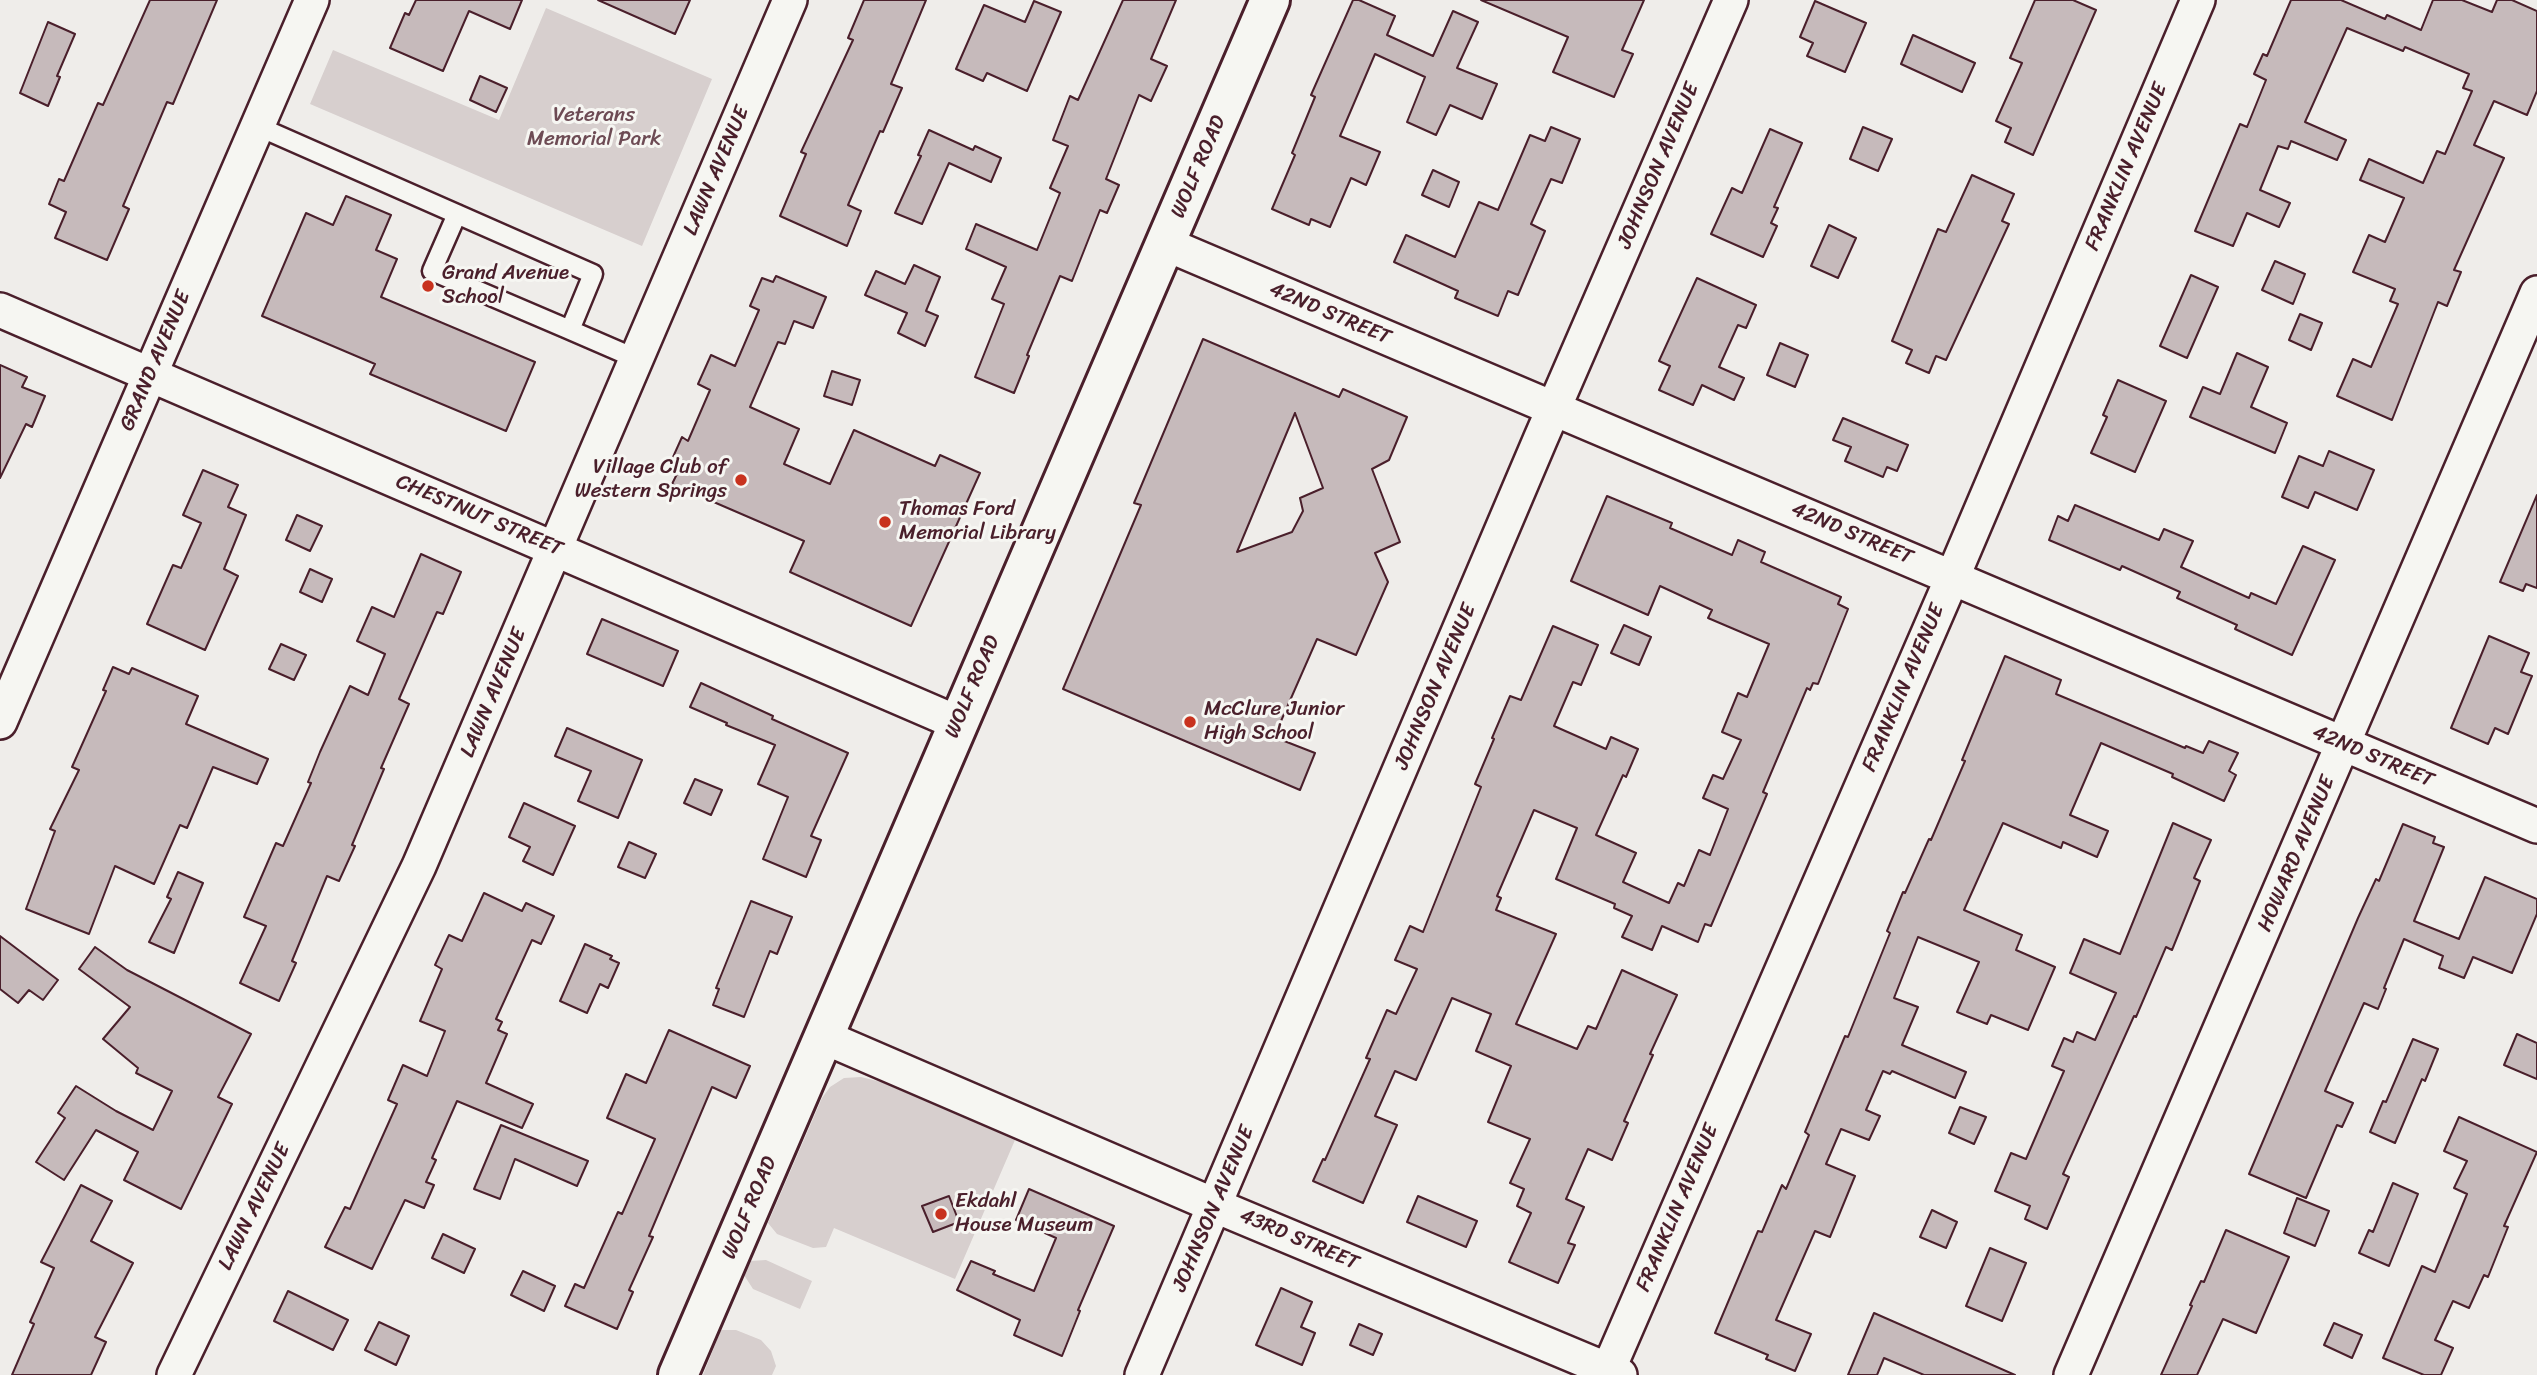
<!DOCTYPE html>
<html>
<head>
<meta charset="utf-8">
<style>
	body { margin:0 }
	canvas { display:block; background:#efedea }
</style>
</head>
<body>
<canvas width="2537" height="1375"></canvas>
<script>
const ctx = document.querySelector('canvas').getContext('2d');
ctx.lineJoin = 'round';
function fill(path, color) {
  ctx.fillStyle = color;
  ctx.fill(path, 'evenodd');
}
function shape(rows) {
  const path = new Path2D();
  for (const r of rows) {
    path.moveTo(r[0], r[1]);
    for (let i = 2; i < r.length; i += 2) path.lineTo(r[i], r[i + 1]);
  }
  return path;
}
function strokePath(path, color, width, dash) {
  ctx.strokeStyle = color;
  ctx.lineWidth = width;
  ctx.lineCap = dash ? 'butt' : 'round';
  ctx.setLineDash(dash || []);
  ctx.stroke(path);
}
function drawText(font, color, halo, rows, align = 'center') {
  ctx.font = font + ' Sriracha,sans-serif';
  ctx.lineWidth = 6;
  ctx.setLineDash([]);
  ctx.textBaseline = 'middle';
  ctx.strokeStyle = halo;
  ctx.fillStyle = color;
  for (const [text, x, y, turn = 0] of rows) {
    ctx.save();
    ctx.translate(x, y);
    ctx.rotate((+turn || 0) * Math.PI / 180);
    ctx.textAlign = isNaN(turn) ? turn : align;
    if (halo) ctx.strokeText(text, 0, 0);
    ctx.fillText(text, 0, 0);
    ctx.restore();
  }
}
fill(shape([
	[546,8,712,79,642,246,310,104,333,50,499,120],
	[861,1077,881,1082,1015,1140,955,1279,834,1228,826,1247,813,1248,777,1234,768,1223,822,1098,830,1087,844,1078],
	[949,1196,959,1222,933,1232,923,1206],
	[766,1260,812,1281,800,1309,753,1289,744,1275,751,1261],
	[721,1330,736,1330,761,1340,771,1351,776,1366,772,1375,703,1375]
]), '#d7cfce');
const building = shape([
	[150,0,217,0,173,104,167,102,123,206,129,209,107,260,55,238,66,212,49,204,59,179,64,181,98,103,103,105,150,0],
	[416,0,522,0,510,29,469,11,443,71,390,48,405,13,409,15,416,0],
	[598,0,690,0,675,34,598,0],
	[864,0,926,0,891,84,902,88,883,132,880,131,848,205,861,211,847,246,780,216,806,154,801,152,853,40,848,38,864,0],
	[1123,0,1176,0,1151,59,1167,66,1151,101,1139,95,1106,179,1119,185,1107,213,1100,210,1072,281,1060,276,1027,355,1029,356,1014,393,975,377,1004,304,992,299,1006,267,966,249,976,224,1037,250,1060,193,1050,188,1068,146,1053,140,1070,96,1078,100,1123,0],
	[1353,0,1359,0,1395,16,1387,35,1433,56,1453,11,1478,22,1457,68,1497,84,1482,119,1450,105,1436,135,1407,122,1425,77,1375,54,1340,136,1380,152,1366,185,1351,178,1330,227,1311,219,1309,225,1272,209,1295,155,1292,153,1315,97,1311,95,1353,0],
	[1481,0,1644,0,1622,50,1633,54,1614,97,1553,72,1568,37,1481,0],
	[2035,0,2073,0,2096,10,2033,155,2005,142,2011,128,1996,121,2022,63,2010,58,2035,0],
	[2291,0,2341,0,2385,19,2387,15,2421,30,2433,0,2462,0,2492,12,2497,0,2512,0,2537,11,2537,91,2527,115,2494,101,2474,145,2504,158,2454,270,2461,272,2447,306,2438,302,2392,420,2337,396,2353,359,2371,367,2398,304,2390,301,2395,289,2353,272,2369,235,2385,242,2404,198,2360,180,2369,159,2423,183,2437,151,2445,154,2472,91,2463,88,2469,74,2405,47,2403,51,2347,28,2305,122,2346,140,2337,160,2291,141,2288,149,2278,146,2260,190,2290,203,2279,227,2247,213,2233,246,2195,231,2240,124,2247,127,2266,80,2254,74,2263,54,2267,56,2291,0],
	[1034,1,1061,12,1027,91,987,73,983,81,956,69,984,5,1025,22,1034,1],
	[1815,1,1866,23,1845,72,1807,56,1813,43,1800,37,1815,1],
	[48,22,75,34,57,76,60,77,48,106,20,93,48,22],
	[1913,35,1975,63,1962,92,1901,64,1913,35],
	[480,76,507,88,496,112,470,100,480,76],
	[1551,127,1580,139,1562,183,1551,179,1531,224,1545,231,1518,295,1508,291,1498,316,1455,298,1458,291,1394,262,1406,235,1455,257,1479,202,1498,210,1530,135,1545,141,1551,127],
	[1863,127,1892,139,1878,171,1850,159,1863,127],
	[1770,129,1802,143,1774,207,1778,208,1771,223,1777,226,1763,257,1711,234,1732,188,1742,193,1770,129],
	[929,130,973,150,975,146,1001,158,991,182,949,163,922,224,895,213,921,156,918,155,929,130],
	[1433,170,1459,182,1449,207,1422,195,1433,170],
	[1972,175,2014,194,2002,221,2009,224,1946,360,1936,356,1929,373,1906,363,1912,350,1892,341,1938,229,1946,232,1972,175],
	[346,196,391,215,376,250,397,259,381,297,535,362,506,431,370,374,375,364,262,316,306,213,333,225,346,196],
	[1829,225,1856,238,1838,278,1811,266,1829,225],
	[2275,261,2305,274,2293,304,2262,290,2275,261],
	[914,265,940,277,926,311,938,316,925,346,898,333,907,313,865,295,876,271,905,284,914,265],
	[2191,275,2218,287,2187,358,2160,346,2191,275],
	[776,276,826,297,813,328,794,321,785,344,778,342,750,407,799,429,784,464,830,484,854,430,935,466,940,455,980,473,911,626,790,572,804,541,672,484,679,470,669,466,682,437,688,441,710,390,698,384,711,355,735,366,759,310,750,306,762,278,773,282,776,276],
	[1697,278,1756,305,1746,328,1738,325,1719,367,1744,378,1734,400,1702,385,1693,405,1659,390,1670,366,1659,361,1697,278],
	[2300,314,2322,323,2311,350,2289,340,2300,314],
	[1203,339,1339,397,1343,389,1407,417,1389,460,1372,469,1400,542,1375,553,1388,582,1356,655,1317,639,1274,737,1315,753,1300,790,1063,689,1141,505,1134,503,1203,339],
	[1295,413,1323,488,1300,498,1303,511,1292,532,1237,552,1295,413],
	[1780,343,1808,355,1795,387,1767,375,1780,343],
	[2237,353,2268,367,2251,407,2287,423,2275,453,2190,417,2203,387,2220,394,2237,353],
	[0,365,27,377,22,387,45,396,32,427,26,424,0,478,0,365],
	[832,371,860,380,852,405,824,396,832,371],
	[2118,380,2166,401,2135,472,2091,453,2107,417,2103,415,2118,380],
	[1843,418,1908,445,1897,471,1887,467,1883,477,1845,461,1851,447,1833,440,1843,418],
	[2329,451,2374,470,2357,510,2315,492,2308,508,2282,497,2299,456,2323,466,2329,451],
	[203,470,238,485,228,507,246,515,224,569,238,576,205,650,147,624,173,565,181,568,201,523,183,515,203,470],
	[2537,495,2537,588,2526,584,2523,591,2500,582,2537,495],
	[1607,496,1672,523,1670,528,1732,555,1738,540,1765,552,1761,562,1841,597,1838,604,1848,609,1818,684,1813,683,1810,690,1807,688,1763,792,1767,794,1711,926,1705,924,1698,942,1662,926,1652,950,1622,937,1632,916,1614,908,1615,904,1556,879,1577,828,1534,810,1497,896,1501,898,1496,910,1556,934,1516,1024,1577,1049,1588,1026,1596,1029,1622,970,1677,995,1650,1054,1653,1055,1624,1121,1628,1123,1612,1160,1588,1149,1566,1199,1584,1207,1568,1243,1575,1245,1558,1283,1509,1262,1531,1213,1517,1206,1524,1189,1510,1183,1530,1139,1488,1122,1511,1066,1476,1051,1491,1014,1452,998,1416,1080,1395,1071,1375,1116,1397,1125,1363,1203,1313,1181,1323,1159,1325,1160,1370,1059,1366,1058,1387,1010,1396,1014,1417,969,1395,960,1410,926,1423,932,1481,787,1475,784,1494,739,1492,738,1510,696,1521,700,1553,626,1598,645,1581,685,1573,682,1554,726,1606,749,1611,737,1638,749,1626,777,1623,775,1596,835,1636,853,1623,882,1669,903,1678,883,1684,886,1699,850,1710,855,1728,809,1703,798,1713,775,1723,779,1741,740,1722,732,1738,693,1747,697,1769,644,1708,618,1712,610,1660,586,1648,615,1571,581,1607,496],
	[2075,505,2159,540,2164,529,2193,541,2181,567,2249,598,2251,593,2276,604,2303,546,2335,560,2292,655,2235,629,2237,625,2177,598,2180,592,2122,566,2120,570,2049,540,2058,516,2068,521,2075,505],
	[297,515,322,526,310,551,286,540,297,515],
	[421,554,461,572,443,614,437,612,399,699,409,704,381,768,384,769,352,845,355,846,339,881,327,876,292,961,296,963,279,1001,240,983,266,926,244,917,276,843,283,846,311,783,308,782,320,752,350,686,368,695,385,654,357,641,372,607,394,617,421,554],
	[310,569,332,579,322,602,300,592,310,569],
	[602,619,678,651,663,686,587,654,602,619],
	[1624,625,1651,637,1639,665,1611,653,1624,625],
	[2489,636,2529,653,2521,672,2532,676,2508,734,2495,728,2488,744,2451,728,2489,636],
	[281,644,306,655,294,680,269,669,281,644],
	[2005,656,2061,680,2056,694,2185,748,2186,746,2203,753,2209,741,2238,753,2229,771,2236,775,2224,801,2172,777,2173,774,2101,743,2070,815,2108,831,2097,857,2063,842,2061,848,2003,823,1964,910,2022,935,2016,950,2055,967,2028,1030,1991,1015,1987,1024,1957,1012,1979,962,1918,937,1894,998,1918,1007,1902,1045,1966,1072,1955,1098,1892,1071,1890,1074,1883,1071,1866,1110,1880,1116,1869,1140,1841,1129,1826,1164,1855,1176,1830,1237,1815,1231,1776,1320,1811,1334,1795,1371,1766,1359,1768,1355,1715,1333,1758,1231,1762,1232,1782,1185,1786,1189,1809,1135,1805,1132,1845,1036,1848,1037,1890,933,1887,931,1903,892,1905,893,1929,839,1931,840,1965,761,1962,760,2005,656],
	[113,667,129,674,132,668,198,696,186,724,268,759,257,784,213,767,187,828,180,825,154,884,115,866,89,934,26,909,55,831,50,829,79,770,72,767,106,691,103,690,113,667],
	[701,683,773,716,772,719,848,753,811,836,821,840,806,877,763,859,788,797,758,784,775,745,726,725,727,723,690,707,701,683],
	[567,728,642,760,618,818,578,801,591,771,555,756,567,728],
	[695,779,722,790,711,815,684,803,695,779],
	[524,803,575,826,553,875,523,861,530,847,509,837,524,803],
	[2173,823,2211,840,2194,878,2200,881,2172,950,2166,947,2136,1017,2134,1016,2063,1174,2069,1177,2047,1229,2025,1219,2030,1206,1995,1191,2011,1153,2026,1159,2064,1071,2052,1066,2064,1038,2073,1042,2077,1032,2095,1040,2116,993,2070,973,2084,939,2120,954,2173,823],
	[2403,824,2435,837,2433,843,2444,847,2414,921,2459,939,2485,877,2537,899,2537,914,2512,973,2473,957,2464,978,2439,968,2443,956,2404,939,2384,988,2386,989,2378,1009,2364,1003,2325,1091,2353,1103,2342,1127,2337,1125,2306,1198,2249,1174,2358,918,2376,879,2379,881,2403,824],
	[629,842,656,854,645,878,618,867,629,842],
	[178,872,203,883,174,953,149,942,171,899,167,897,178,872],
	[484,893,522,911,526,903,554,916,541,944,532,940,496,1019,502,1022,498,1030,507,1034,486,1083,533,1104,522,1128,457,1101,432,1158,436,1160,426,1182,434,1185,424,1208,405,1200,372,1269,325,1247,345,1207,350,1209,397,1104,388,1100,403,1065,427,1076,445,1031,420,1021,442,969,435,965,449,935,462,941,484,893],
	[751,901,792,917,777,954,770,951,744,1017,713,1005,719,989,716,988,751,901],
	[0,936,58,980,43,1000,29,990,18,1003,0,989,0,936],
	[585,944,612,956,610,959,619,963,608,988,600,984,587,1013,560,1001,585,944],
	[95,947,127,970,251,1034,218,1097,232,1104,181,1209,124,1180,138,1152,96,1130,64,1180,36,1162,65,1118,58,1113,76,1086,116,1111,153,1130,172,1091,136,1073,138,1068,103,1039,130,1007,79,969,95,947],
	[669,1030,750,1066,736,1098,712,1087,649,1236,653,1237,629,1290,633,1292,617,1329,565,1306,575,1284,584,1288,618,1212,622,1214,655,1139,607,1118,626,1074,646,1083,669,1030],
	[2517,1034,2537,1043,2537,1079,2504,1065,2517,1034],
	[2413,1039,2438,1049,2425,1081,2422,1079,2395,1143,2370,1132,2383,1101,2386,1102,2413,1039],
	[1960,1107,1986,1117,1974,1144,1949,1133,1960,1107],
	[2459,1117,2537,1152,2504,1226,2508,1227,2488,1277,2484,1275,2469,1308,2453,1301,2435,1340,2453,1348,2441,1375,2424,1375,2383,1358,2422,1266,2435,1272,2467,1194,2454,1188,2467,1161,2444,1151,2459,1117],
	[501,1125,588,1161,577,1186,515,1159,500,1199,474,1189,501,1125],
	[2393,1183,2418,1194,2389,1266,2359,1253,2369,1230,2373,1232,2393,1183],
	[81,1185,112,1201,91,1241,133,1263,95,1337,106,1342,91,1375,12,1375,34,1324,30,1322,54,1268,41,1262,81,1185],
	[1029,1189,1114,1226,1078,1310,1080,1311,1062,1356,1014,1335,1020,1320,957,1290,971,1261,995,1271,993,1274,1034,1291,1056,1238,1016,1220,1029,1189],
	[949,1196,959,1222,933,1232,922,1206,949,1196],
	[1418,1196,1477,1221,1466,1247,1407,1222,1418,1196],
	[2297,1198,2329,1211,2315,1246,2284,1233,2297,1198],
	[1932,1210,1957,1222,1946,1248,1920,1237,1932,1210],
	[2226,1230,2289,1257,2256,1333,2223,1319,2197,1375,2161,1375,2192,1306,2190,1305,2201,1281,2204,1282,2226,1230],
	[443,1234,475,1249,464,1273,432,1258,443,1234],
	[1990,1248,2026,1263,2002,1321,1966,1306,1990,1248],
	[523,1271,555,1286,544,1311,511,1295,523,1271],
	[1281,1288,1312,1302,1301,1327,1315,1333,1302,1365,1256,1345,1281,1288],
	[288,1291,348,1320,333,1350,274,1321,288,1291],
	[1874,1313,2015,1375,1924,1375,1884,1358,1877,1375,1848,1375,1874,1313],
	[379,1322,409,1336,396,1365,365,1350,379,1322],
	[2334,1323,2362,1335,2352,1358,2324,1345,2334,1323],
	[1359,1324,1382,1334,1373,1355,1350,1345,1359,1324]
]);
fill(building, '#c6babb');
strokePath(building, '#4a1f2b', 2);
const lane = shape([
	[257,126,593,274,570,330,637,359],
	[457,214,432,271,570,330]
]);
const street = shape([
	[1166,244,2537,826],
	[0,310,958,723],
	[0,722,312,0],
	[824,1037,1216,1206,1620,1375],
	[174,1375,419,866,790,0],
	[1142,1375,1540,440,1731,0],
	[1606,1375,1953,576,2198,0],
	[2071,1375,2537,293]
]);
const secondary = shape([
	[678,1375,1270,0]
]);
strokePath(lane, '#4a1f2b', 23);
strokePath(street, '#4a1f2b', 38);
strokePath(secondary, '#4a1f2b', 44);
strokePath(lane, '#f6f6f2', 18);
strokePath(street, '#f6f6f2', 33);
strokePath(secondary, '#f6f6f2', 38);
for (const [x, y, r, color] of [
	[428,286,7,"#c8321e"],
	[741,480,7,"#c8321e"],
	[885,522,7,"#c8321e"],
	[1190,722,7,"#c8321e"],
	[941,1214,7,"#c8321e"]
]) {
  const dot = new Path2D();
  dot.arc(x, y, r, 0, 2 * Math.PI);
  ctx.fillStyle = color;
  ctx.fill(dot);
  strokePath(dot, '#f6f6f2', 2.5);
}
drawText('21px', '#6d4b54', '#f6f6f2', [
	["Veterans",594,116],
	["Memorial Park",594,140]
]);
drawText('21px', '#4a1f2b', '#f6f6f2', [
	["JOHNSON AVENUE",1659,166,-67],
	["WOLF ROAD",1199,167,-67],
	["FRANKLIN AVENUE",2127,167,-67],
	["LAWN AVENUE",717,171,-67],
	["42ND STREET",1330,314,23],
	["GRAND AVENUE",156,361,-67],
	["CHESTNUT STREET",479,516,23],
	["42ND STREET",1852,534,23],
	["WOLF ROAD",973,687,-67],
	["JOHNSON AVENUE",1436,687,-67],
	["FRANKLIN AVENUE",1904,688,-67],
	["LAWN AVENUE",494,693,-67],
	["42ND STREET",2373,757,23],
	["HOWARD AVENUE",2297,854,-67],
	["LAWN AVENUE",255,1207,-64],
	["WOLF ROAD",750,1208,-67],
	["FRANKLIN AVENUE",1678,1208,-67],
	["JOHNSON AVENUE",1214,1209,-67],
	["43RD STREET",1299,1240,23]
]);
drawText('21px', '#4a1f2b', '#f6f6f2', [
	["Grand Avenue",442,274],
	["School",442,298],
	["Village Club of",727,468,"right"],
	["Western Springs",727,492,"right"],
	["Thomas Ford",899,510],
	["Memorial Library",899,534],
	["McClure Junior",1204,710],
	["High School",1204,734],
	["Ekdahl",955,1202],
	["House Museum",955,1226]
], 'left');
</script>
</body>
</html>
